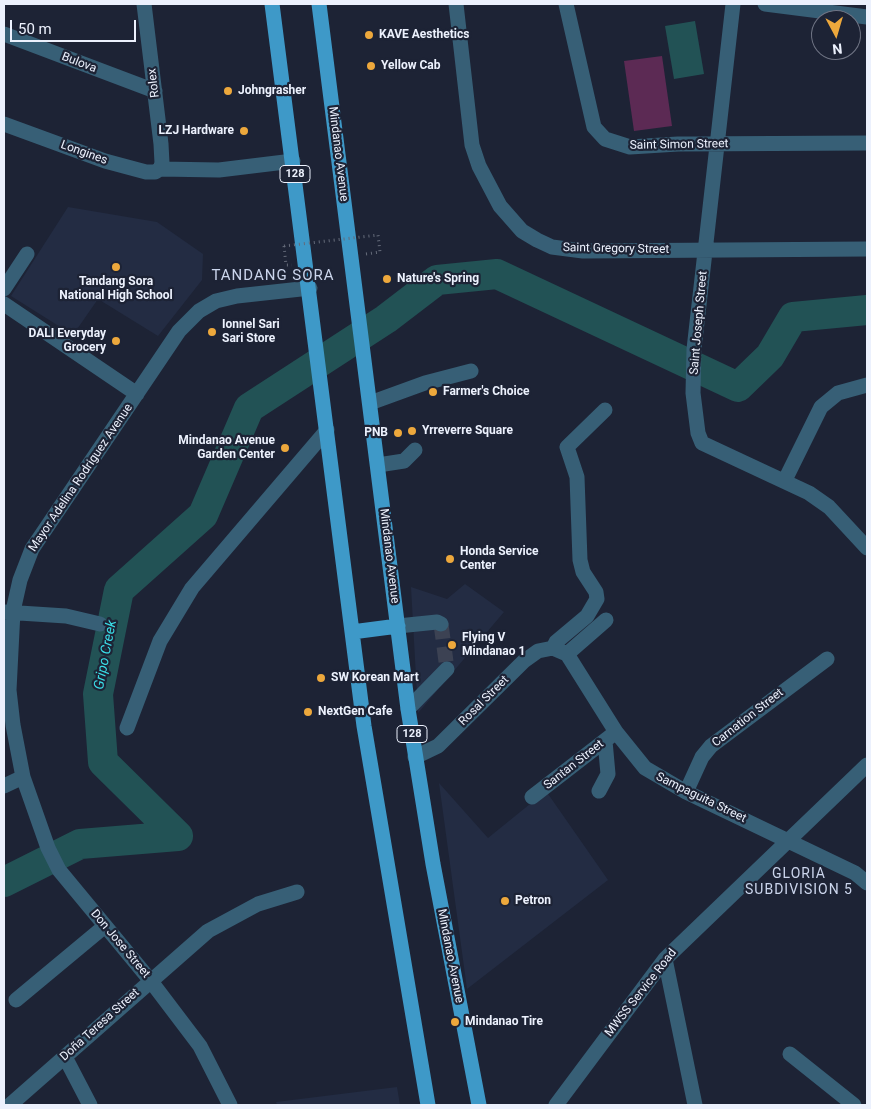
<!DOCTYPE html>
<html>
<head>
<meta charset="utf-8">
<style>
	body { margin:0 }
	#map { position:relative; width:871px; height:1109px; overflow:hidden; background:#1d2335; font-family:Roboto,sans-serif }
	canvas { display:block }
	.frame { position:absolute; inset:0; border:5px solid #ecf1fd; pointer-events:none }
	.north { position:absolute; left:811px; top:10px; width:50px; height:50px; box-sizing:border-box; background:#1d2335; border:1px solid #707585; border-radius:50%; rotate:174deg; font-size:14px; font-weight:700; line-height:20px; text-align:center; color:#ecf1fd }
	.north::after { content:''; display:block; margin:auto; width:18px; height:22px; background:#eda83c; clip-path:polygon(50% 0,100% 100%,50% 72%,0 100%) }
	.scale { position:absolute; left:10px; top:20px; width:126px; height:22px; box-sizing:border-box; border:2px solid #ecf1fd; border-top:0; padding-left:6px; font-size:15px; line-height:18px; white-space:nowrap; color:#ecf1fd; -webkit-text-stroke:4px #1d2335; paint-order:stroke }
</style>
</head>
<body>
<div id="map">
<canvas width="871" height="1109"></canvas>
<div class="frame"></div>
<div class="north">N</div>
<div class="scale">50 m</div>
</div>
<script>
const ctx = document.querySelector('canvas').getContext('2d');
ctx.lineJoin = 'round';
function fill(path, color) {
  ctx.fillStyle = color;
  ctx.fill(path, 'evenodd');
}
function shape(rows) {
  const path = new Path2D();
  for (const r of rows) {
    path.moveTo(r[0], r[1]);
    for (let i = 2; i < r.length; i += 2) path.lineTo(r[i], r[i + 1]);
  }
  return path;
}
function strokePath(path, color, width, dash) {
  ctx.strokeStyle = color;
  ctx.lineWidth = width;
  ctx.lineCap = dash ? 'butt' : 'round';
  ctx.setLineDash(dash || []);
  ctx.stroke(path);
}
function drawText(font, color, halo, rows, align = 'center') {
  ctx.font = font + ' Roboto,sans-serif';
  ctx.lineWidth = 4.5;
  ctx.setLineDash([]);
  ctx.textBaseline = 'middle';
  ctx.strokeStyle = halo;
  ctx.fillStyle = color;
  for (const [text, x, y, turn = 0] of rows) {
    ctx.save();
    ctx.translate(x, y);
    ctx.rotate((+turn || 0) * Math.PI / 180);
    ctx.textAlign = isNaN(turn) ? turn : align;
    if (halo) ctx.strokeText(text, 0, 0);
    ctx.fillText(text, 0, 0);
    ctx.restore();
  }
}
fill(shape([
	[68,207,157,222,203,254,202,280,158,336,98,299,73,335,11,296],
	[465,584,504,612,418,713,411,587,447,599],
	[439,783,488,838,546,791,608,880,467,989],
	[397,1087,400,1105,277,1105,276,1102]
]), '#232c43');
fill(shape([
	[662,56,672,126,634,131,624,61]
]), '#5c2a54');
fill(shape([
	[695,21,704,74,674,79,665,26]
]), '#225255');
strokePath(shape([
	[4,882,80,844,178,836,103,762,98,694,119,590,203,515,249,408,386,319,437,280,497,274,738,387,770,356,793,317,867,310]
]), '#225255', 30);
strokePath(shape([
	[441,624,447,669]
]), '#3c4253', 15, [15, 8]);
strokePath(shape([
	[284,246,286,265,292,265],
	[366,254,380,252,378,235]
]), '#656b7a', 3, [1, 4]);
strokePath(shape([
	[456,4,472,145,479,166,500,206,522,231,537,240,552,247,583,251,867,249],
	[566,4,594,127,605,139,630,147,678,144,867,143],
	[733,4,694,349,693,393,698,433,702,443,809,493,829,507,867,548],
	[765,4,867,17],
	[4,34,155,91],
	[4,124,105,161,146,172,155,172,160,169,162,163,161,144,144,4],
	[160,169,219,170,293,161],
	[4,289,27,254],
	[4,304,137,394],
	[370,403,425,383,471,371],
	[378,465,404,461,415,450],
	[785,480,821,407,838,393,867,385],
	[4,612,66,616,100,624],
	[398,626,437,622,441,624],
	[553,648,567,654,616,732,645,768,686,792,855,873,867,883],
	[553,648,556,642,587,616,597,599,596,592,583,572,580,560,577,477,567,447,605,410],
	[567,654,606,620],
	[408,709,447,669],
	[127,728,160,641,192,588,327,430],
	[415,757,438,746,524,661,538,651,553,648],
	[4,786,23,777],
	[599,791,608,774,605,741],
	[686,792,702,757,711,746,827,659],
	[532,797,616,732],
	[665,959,695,1105],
	[16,1000,105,926],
	[790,1054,854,1105],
	[65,1057,90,1105],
	[10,1105,208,931,258,904,297,892],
	[230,1105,200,1046,150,980,59,870,48,848,23,777,13,725,9,690,13,611,20,580,32,549,179,331,199,311,216,301,237,296,310,288],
	[556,1105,665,959,867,765]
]), '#375f76', 15);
strokePath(shape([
	[272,4,364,726,428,1105],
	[319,4,408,709,433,864,479,1105],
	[352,632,398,626]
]), '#3e99c8', 15);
strokePath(shape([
	[284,246,378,235]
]), '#656b7a', 3, [1, 4]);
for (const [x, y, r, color] of [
	[369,35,5,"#eda83c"],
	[371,66,5,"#eda83c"],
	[228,91,5,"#eda83c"],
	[244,131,5,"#eda83c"],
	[116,267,5,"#eda83c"],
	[387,279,5,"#eda83c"],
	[212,332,5,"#eda83c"],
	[116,341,5,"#eda83c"],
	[433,392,5,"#eda83c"],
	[412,431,5,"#eda83c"],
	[398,433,5,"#eda83c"],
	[285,448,5,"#eda83c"],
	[450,559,5,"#eda83c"],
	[452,645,5,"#eda83c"],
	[321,678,5,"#eda83c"],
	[308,712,5,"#eda83c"],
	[505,901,5,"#eda83c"],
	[455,1022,5,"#eda83c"]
]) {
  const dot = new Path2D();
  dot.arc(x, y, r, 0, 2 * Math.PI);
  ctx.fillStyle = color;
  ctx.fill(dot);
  strokePath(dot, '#1d2335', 2);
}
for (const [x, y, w] of [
	[295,174,30],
	[412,734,30]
]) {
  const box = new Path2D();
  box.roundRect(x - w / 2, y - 8.5, w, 17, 4);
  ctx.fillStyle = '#1d2335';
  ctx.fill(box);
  strokePath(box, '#ecf1fd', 1);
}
drawText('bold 11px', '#ecf1fd', null, [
	["128",295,174],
	["128",412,734]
]);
drawText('bold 12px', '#ecf1fd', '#1d2335', [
	["KAVE Aesthetics",379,35],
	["Yellow Cab",381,66],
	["Johngrasher",238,91],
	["LZJ Hardware",234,131,"right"],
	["Nature's Spring",397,279],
	["Tandang Sora",116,282,"center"],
	["National High School",116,296,"center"],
	["Ionnel Sari",222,325],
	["Sari Store",222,339],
	["DALI Everyday",106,334,"right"],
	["Grocery",106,348,"right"],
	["Farmer's Choice",443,392],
	["Yrreverre Square",422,431],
	["PNB",388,433,"right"],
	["Mindanao Avenue",275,441,"right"],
	["Garden Center",275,455,"right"],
	["Honda Service",460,552],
	["Center",460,566],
	["Flying V",462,638],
	["Mindanao 1",462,652],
	["SW Korean Mart",331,678],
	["NextGen Cafe",318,712],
	["Petron",515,901],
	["Mindanao Tire",465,1022]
], 'left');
drawText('12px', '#ecf1fd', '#1d2335', [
	["Bulova",79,63,21],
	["Rolex",154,83,-97],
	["Saint Simon Street",679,145,-1],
	["Longines",84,153,20],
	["Mindanao Avenue",338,154,83],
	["Saint Gregory Street",616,249,1],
	["Saint Joseph Street",699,323,-85],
	["Mayor Adelina Rodriguez Avenue",81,478,-56],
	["Mindanao Avenue",389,556,83],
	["Rosal Street",484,701,-45],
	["Carnation Street",748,718,-38],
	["Santan Street",574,765,-38],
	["Sampaguita Street",701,798,26],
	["Don Jose Street",120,944,50],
	["Mindanao Avenue",450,956,79],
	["MWSS Service Road",641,993,-52],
	["Doña Teresa Street",100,1025,-42]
]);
drawText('italic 14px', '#3adce6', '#1d2335', [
	["Gripo Creek",106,655,-79]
]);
ctx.letterSpacing = '1px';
drawText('14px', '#cbd5ec', '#1d2335', [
	["GLORIA",799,874],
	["SUBDIVISION 5",799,890]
]);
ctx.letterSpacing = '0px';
ctx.letterSpacing = '1px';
drawText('15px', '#cbd5ec', '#1d2335', [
	["TANDANG SORA",273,276]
]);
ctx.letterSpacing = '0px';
</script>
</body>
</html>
